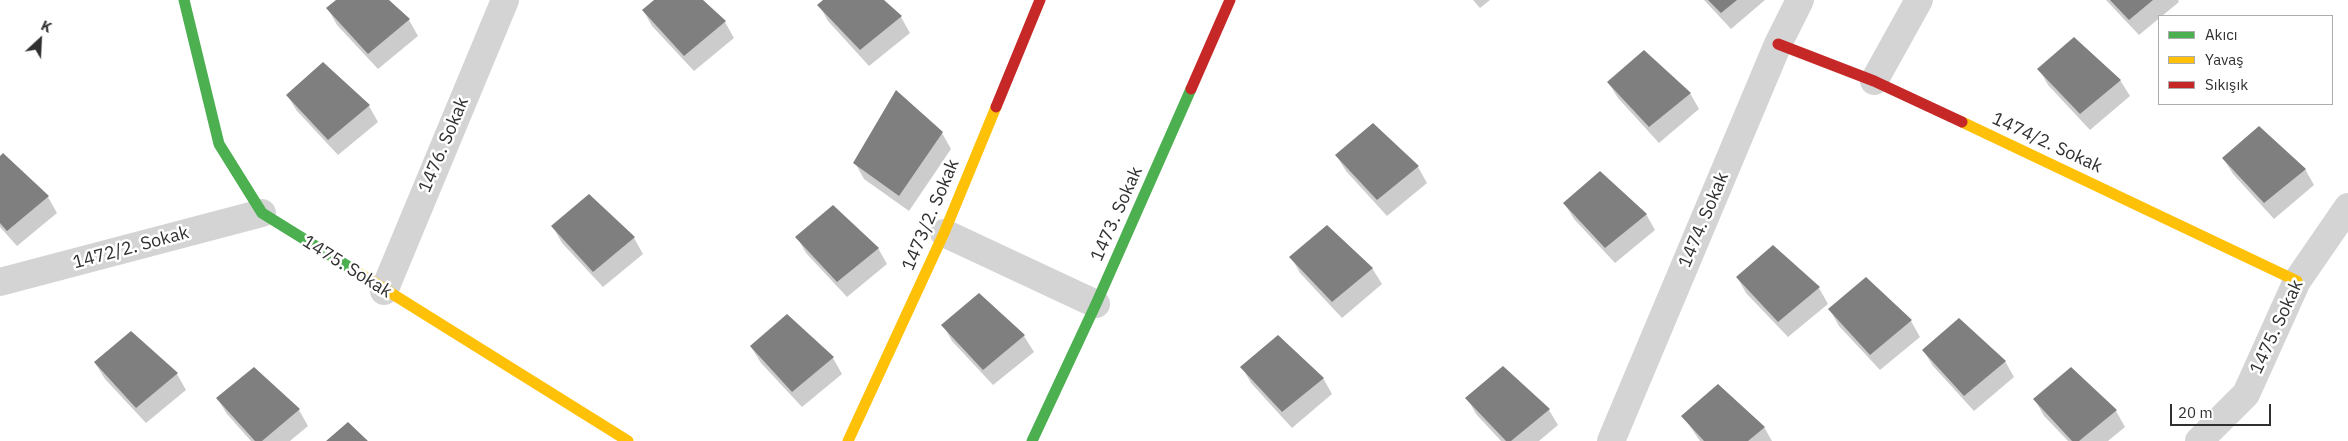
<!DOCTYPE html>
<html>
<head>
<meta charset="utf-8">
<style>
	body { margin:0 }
	#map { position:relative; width:2348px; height:441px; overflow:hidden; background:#fff; font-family:"IBM Plex Sans",sans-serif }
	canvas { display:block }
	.legend { position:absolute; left:2158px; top:15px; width:175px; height:90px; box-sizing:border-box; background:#fff; border:1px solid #acacac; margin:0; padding:6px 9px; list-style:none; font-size:15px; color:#303030 }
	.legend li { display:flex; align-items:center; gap:10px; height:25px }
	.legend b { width:25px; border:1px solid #acacac }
	.north { position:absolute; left:15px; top:15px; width:50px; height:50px; -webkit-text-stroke:4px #fff; paint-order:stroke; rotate:25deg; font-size:14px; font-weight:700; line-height:20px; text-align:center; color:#303030 }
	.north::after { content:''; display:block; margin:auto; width:18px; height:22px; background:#303030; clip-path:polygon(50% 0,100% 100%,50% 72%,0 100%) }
	.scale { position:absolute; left:2170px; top:404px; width:101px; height:22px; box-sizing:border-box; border:2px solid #303030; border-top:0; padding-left:6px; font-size:15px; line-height:18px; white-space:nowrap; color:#303030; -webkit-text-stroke:4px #fff; paint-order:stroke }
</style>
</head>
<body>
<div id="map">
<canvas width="2348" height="441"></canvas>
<ul class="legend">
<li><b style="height:6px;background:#4caf50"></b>Akıcı</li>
<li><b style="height:6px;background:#ffc107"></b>Yavaş</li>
<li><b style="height:6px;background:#c62828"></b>Sıkışık</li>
</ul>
<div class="north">K</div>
<div class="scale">20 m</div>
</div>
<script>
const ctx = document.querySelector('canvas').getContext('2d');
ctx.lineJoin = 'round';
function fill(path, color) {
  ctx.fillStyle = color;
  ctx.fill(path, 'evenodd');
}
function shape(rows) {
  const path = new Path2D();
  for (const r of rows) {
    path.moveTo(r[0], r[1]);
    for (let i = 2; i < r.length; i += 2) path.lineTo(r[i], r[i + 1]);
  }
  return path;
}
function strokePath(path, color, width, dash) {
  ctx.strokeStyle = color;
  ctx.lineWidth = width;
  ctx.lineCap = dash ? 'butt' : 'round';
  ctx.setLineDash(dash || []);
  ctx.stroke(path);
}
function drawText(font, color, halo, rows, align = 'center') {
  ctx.font = font + ' "IBM Plex Sans",sans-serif';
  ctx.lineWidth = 5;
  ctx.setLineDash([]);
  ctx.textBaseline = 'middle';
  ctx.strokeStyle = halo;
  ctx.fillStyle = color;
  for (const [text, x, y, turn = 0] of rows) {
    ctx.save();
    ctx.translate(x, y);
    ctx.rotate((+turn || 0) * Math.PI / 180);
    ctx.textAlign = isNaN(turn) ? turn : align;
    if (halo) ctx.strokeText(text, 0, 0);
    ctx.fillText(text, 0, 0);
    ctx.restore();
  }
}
fill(shape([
	[338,0,388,0,409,20,418,36,378,69,337,25,328,9],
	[656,0,701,0,725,22,734,38,694,71,652,26,643,10],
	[825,0,882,0,901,17,910,33,869,66,828,21,819,5],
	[1473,0,1490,0,1480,8],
	[1704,0,1765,0,1731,29],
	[2106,0,2178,0,2179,2,2139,35],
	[323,64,369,106,378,122,338,155,297,111,287,95],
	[2039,69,2120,80,2130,96,2090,130,2048,85],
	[1608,82,1690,93,1699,109,1659,143,1618,98],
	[942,133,951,149,909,211,864,179,855,163],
	[1336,155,1418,167,1427,183,1387,216,1346,171],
	[0,157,48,197,57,213,17,246,0,227],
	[2223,158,2305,169,2314,185,2274,219,2233,174],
	[1564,203,1646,214,1655,230,1615,263,1574,219],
	[553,227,634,238,643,254,603,287,562,243],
	[797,237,878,248,887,264,847,297,806,253],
	[1773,246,1819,288,1828,304,1788,337,1746,293,1737,277],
	[1291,257,1372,268,1382,284,1342,318,1300,273],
	[979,294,1024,336,1034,352,993,385,952,341,943,325],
	[1830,310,1911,321,1920,337,1880,370,1839,326],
	[787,316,833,358,842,374,802,407,761,363,751,347],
	[131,332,177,374,186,390,146,423,105,379,95,363],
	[1923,350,2005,361,2014,377,1974,411,1933,366],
	[1242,367,1323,378,1332,394,1292,428,1251,383],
	[254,368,299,410,308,426,290,441,251,441,227,414,217,398],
	[2071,369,2116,411,2125,427,2108,441,2068,441,2044,416,2035,400],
	[1467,398,1549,410,1558,425,1539,441,1501,441,1476,414],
	[1683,416,1764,427,1772,441,1700,441]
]), '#0003');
fill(shape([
	[336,0,389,0,410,19,368,54,326,8],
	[654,0,703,0,726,21,684,56,642,10],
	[823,0,884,0,902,16,860,50,817,5],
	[1708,0,1737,0,1721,13],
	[2110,0,2153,0,2129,20],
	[2074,37,2121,80,2080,114,2037,69],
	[1644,50,1691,93,1649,127,1607,82],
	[323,62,370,105,328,140,286,95],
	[896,90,943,132,899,196,853,163],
	[1373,123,1419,166,1377,200,1335,155],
	[2259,126,2306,169,2264,203,2222,158],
	[3,153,49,196,7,231,0,223,0,156],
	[1600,171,1647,214,1605,248,1563,203],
	[589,194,635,237,593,272,551,226],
	[833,205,879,248,837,282,795,237],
	[1327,225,1373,268,1332,302,1289,257],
	[1773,245,1820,287,1778,322,1736,277],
	[1866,277,1912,320,1870,355,1828,309],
	[979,293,1025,335,983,370,941,325],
	[787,314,834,357,792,392,750,346],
	[1959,318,2006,361,1964,396,1922,350],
	[131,331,178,373,136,408,94,362],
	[1278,335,1324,378,1282,412,1240,367],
	[1503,366,1550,409,1511,441,1506,441,1465,398],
	[254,367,300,409,262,441,255,441,216,398],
	[2071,367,2117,410,2079,441,2072,441,2033,399],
	[1718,384,1765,427,1748,441,1704,441,1681,416],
	[348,422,368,441,326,441]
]), '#7f7f7f');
strokePath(shape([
	[1874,81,1919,0],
	[944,233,1096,304],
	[0,282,262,213],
	[384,291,505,0],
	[1611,441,1778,44,1800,0],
	[2199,441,2246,394,2297,281,2348,207]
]), '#d4d4d4', 28);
strokePath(shape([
	[184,0,219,144,262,213,354,270],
	[1032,441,1096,304,1191,89]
]), '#4caf50', 11);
strokePath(shape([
	[1962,122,2297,281],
	[354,270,628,441],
	[848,441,944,233,996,107]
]), '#ffc107', 11);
strokePath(shape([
	[1778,44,1874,81,1962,122],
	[1191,89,1230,0],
	[996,107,1040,0]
]), '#c62828', 11);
drawText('18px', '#303030', '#fff', [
	["1474/2. Sokak",2047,143,25],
	["1476. Sokak",444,145,-67],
	["1473. Sokak",1117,214,-66],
	["1473/2. Sokak",931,215,-67],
	["1474. Sokak",1704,220,-67],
	["1472/2. Sokak",131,248,-15],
	["1475. Sokak",347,267,32],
	["1475. Sokak",2277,327,-65]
]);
</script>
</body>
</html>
